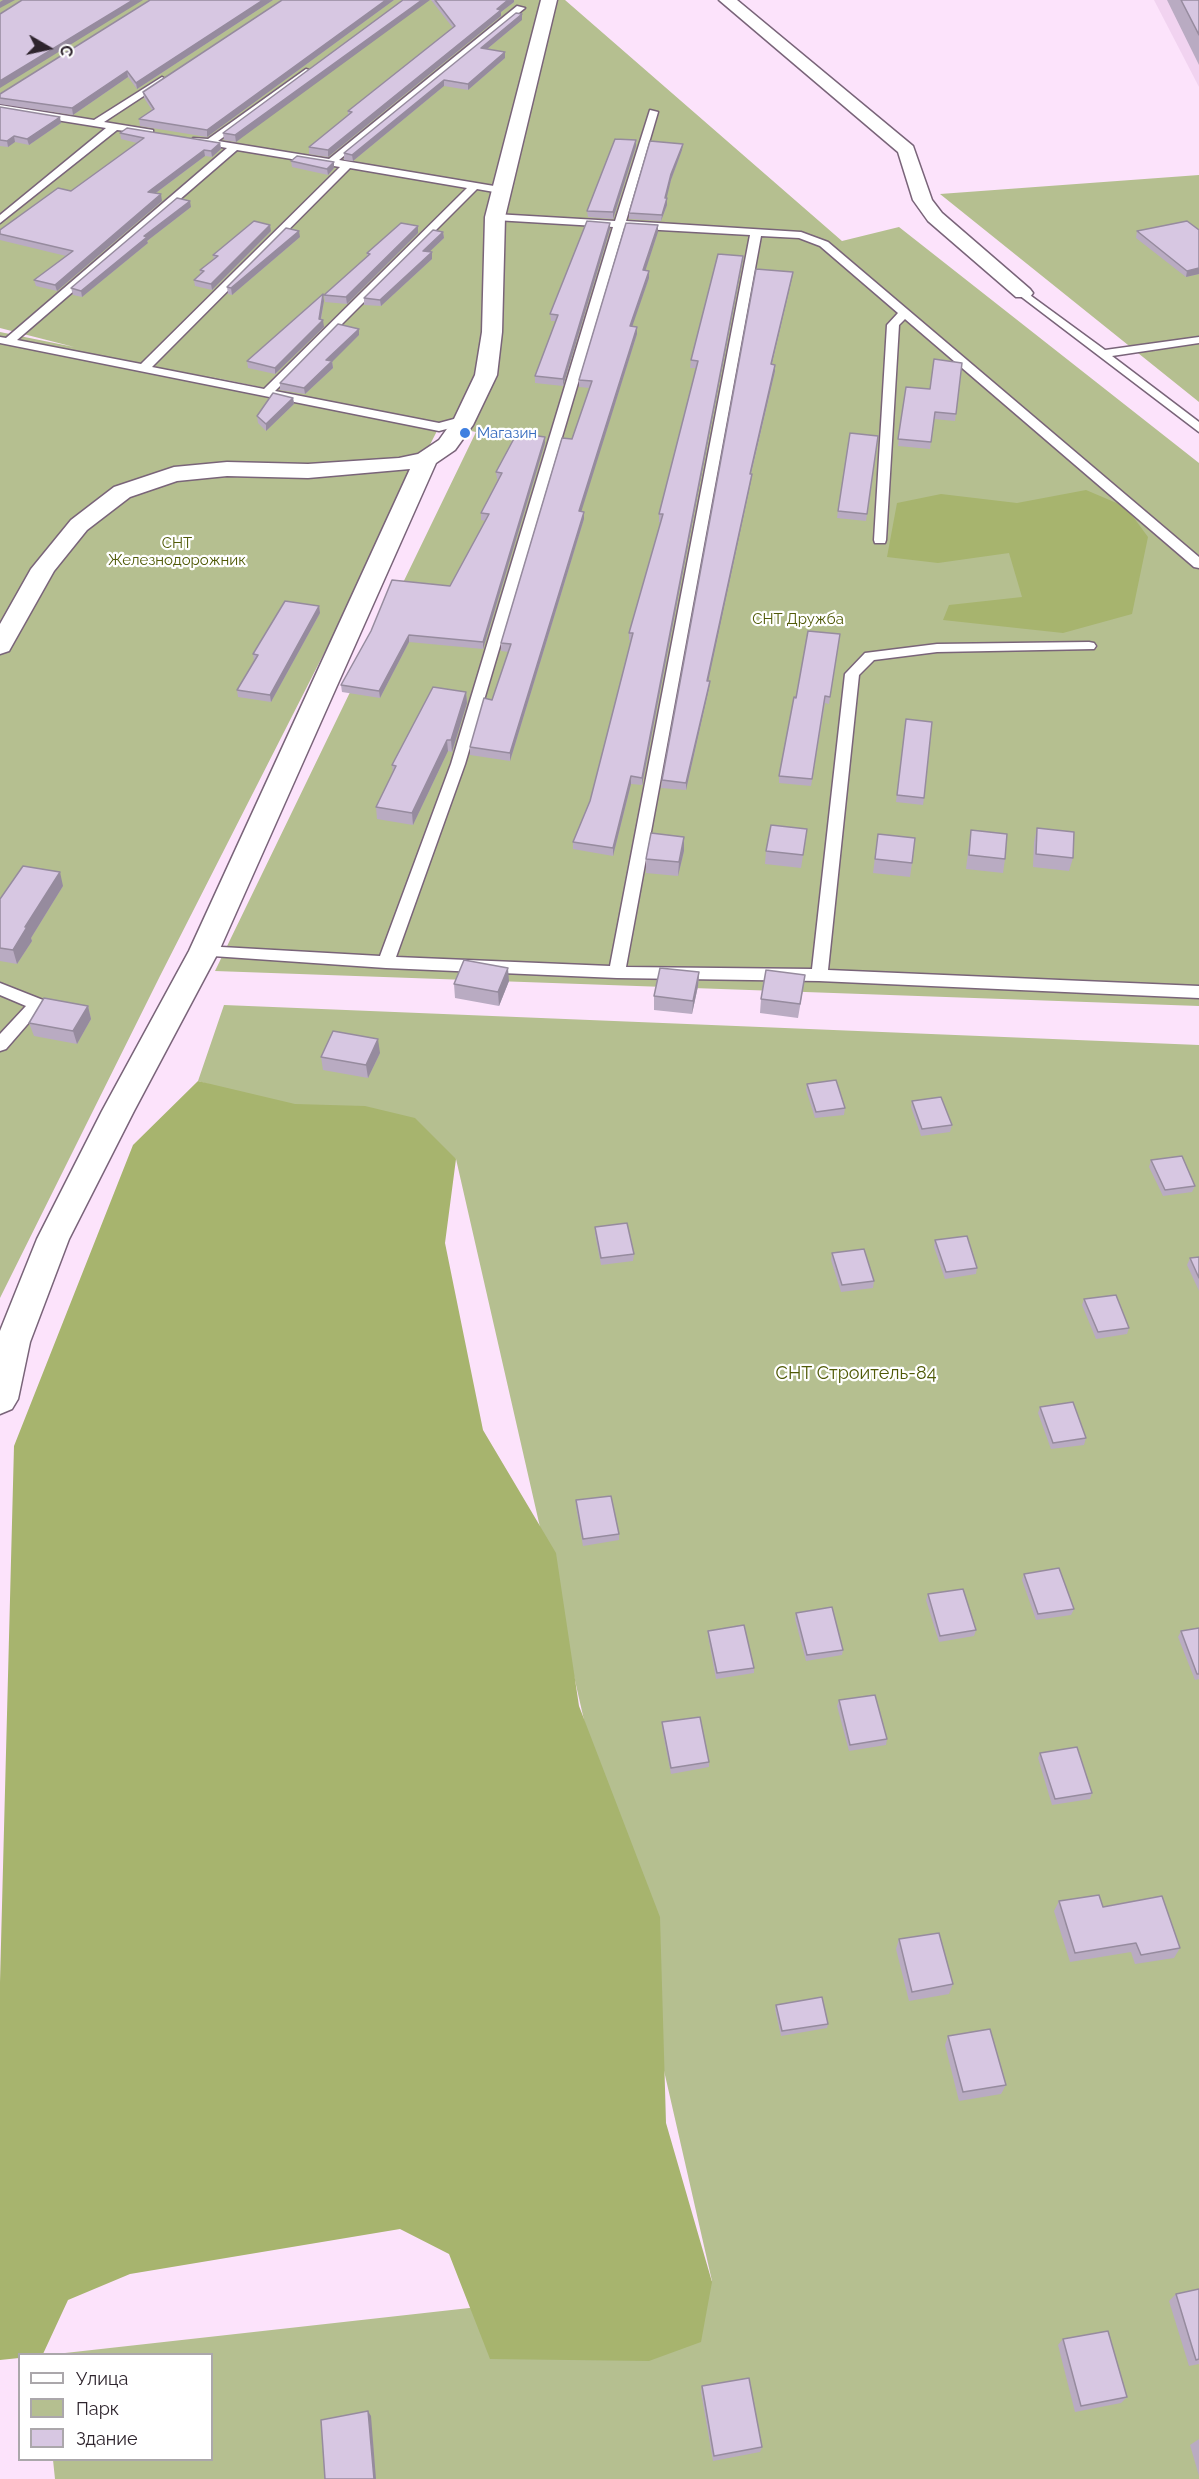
<!DOCTYPE html>
<html>
<head>
<meta charset="utf-8">
<style>
	body { margin:0 }
	#map { position:relative; width:1199px; height:2479px; overflow:hidden; background:#fce3fb; font-family:Raleway,sans-serif }
	canvas { display:block }
	.legend { position:absolute; left:18px; top:2353px; width:195px; height:108px; box-sizing:border-box; background:#fff; border:2px solid #aba7ab; margin:0; padding:8px 10px; list-style:none; font-size:18px; color:#2e242d }
	.legend li { display:flex; align-items:center; gap:12px; height:30px }
	.legend b { width:30px; border:2px solid #aba7ab }
	.north { position:absolute; left:18px; top:18px; width:60px; height:60px; -webkit-text-stroke:4px #fff; paint-order:stroke; rotate:99deg; font-size:16px; font-weight:700; line-height:24px; text-align:center; color:#2e242d }
	.north::after { content:''; display:block; margin:auto; width:21px; height:27px; background:#2e242d; clip-path:polygon(50% 0,100% 100%,50% 72%,0 100%) }
</style>
</head>
<body>
<div id="map">
<canvas width="1199" height="2479"></canvas>
<ul class="legend">
<li><b style="height:8px;background:#fff"></b>Улица</li>
<li><b style="height:16px;background:#b5bf90"></b>Парк</li>
<li><b style="height:16px;background:#d7c7e2"></b>Здание</li>
</ul>
<div class="north">С</div>
</div>
<script>
const ctx = document.querySelector('canvas').getContext('2d');
ctx.lineJoin = 'round';
function fill(path, color) {
  ctx.fillStyle = color;
  ctx.fill(path, 'evenodd');
}
function shape(rows) {
  const path = new Path2D();
  for (const r of rows) {
    path.moveTo(r[0], r[1]);
    for (let i = 2; i < r.length; i += 2) path.lineTo(r[i], r[i + 1]);
  }
  return path;
}
function strokePath(path, color, width, dash) {
  ctx.strokeStyle = color;
  ctx.lineWidth = width;
  ctx.lineCap = dash ? 'butt' : 'round';
  ctx.setLineDash(dash || []);
  ctx.stroke(path);
}
function drawText(font, color, halo, rows, align = 'center') {
  ctx.font = font + ' Raleway,sans-serif';
  ctx.lineWidth = 4.5;
  ctx.setLineDash([]);
  ctx.textBaseline = 'middle';
  ctx.strokeStyle = halo;
  ctx.fillStyle = color;
  for (const [text, x, y, turn = 0] of rows) {
    ctx.save();
    ctx.translate(x, y);
    ctx.rotate((+turn || 0) * Math.PI / 180);
    ctx.textAlign = isNaN(turn) ? turn : align;
    if (halo) ctx.strokeText(text, 0, 0);
    ctx.fillText(text, 0, 0);
    ctx.restore();
  }
}
fill(shape([
	[1154,0,1199,0,1199,87]
]), '#f1d3f0');
fill(shape([
	[0,0,565,0,842,241,899,227,1199,463,1199,1006,215,971,476,432,202,375,439,427,160,976,0,1298,0,332,74,347,0,328],
	[1199,175,1199,402,940,194],
	[224,1005,1199,1045,1199,2479,55,2479,53,2460,212,2460,212,2354,56,2354,712,2281,456,1159,198,1081]
]), '#b5bf90');
fill(shape([
	[1086,490,1126,507,1148,537,1132,614,1063,633,943,620,949,605,1022,597,1009,553,938,563,887,557,897,503,941,494,1017,503],
	[198,1081,295,1104,365,1106,415,1118,456,1159,445,1243,483,1430,556,1553,579,1706,660,1917,666,2123,712,2282,701,2342,649,2361,490,2359,449,2254,400,2229,130,2274,68,2300,43,2354,20,2354,19,2358,0,2360,0,1982,14,1446,133,1145]
]), '#a7b46e');
const service = shape([
	[517,6,525,8,339,160,500,187,505,190,500,193,477,189,275,391,439,423,465,416,469,417,469,423,439,431,0,343,0,337,6,338,227,148,193,142,193,138,208,139,306,69,309,70,309,74,218,141,329,159,517,6],
	[237,150,340,167,141,364,17,340,237,150],
	[350,168,467,188,264,389,152,367,350,168],
	[162,77,167,80,165,82,104,122,153,130,153,134,117,130,0,223,0,215,106,128,0,111,0,105,94,120,162,77],
	[650,110,658,112,626,221,801,232,828,242,1199,557,1199,568,1194,567,905,319,899,325,886,540,885,543,875,543,874,540,887,325,898,313,820,246,799,238,761,236,626,967,812,969,845,674,865,653,937,644,1089,642,1094,643,1096,646,1094,649,937,652,874,660,859,675,828,970,1199,986,1199,998,819,981,617,978,386,968,198,955,196,951,198,947,204,946,380,956,451,764,613,227,495,220,490,217,495,214,615,221,650,110],
	[624,228,750,235,610,966,396,957,465,764,624,228],
	[1023,290,1105,350,1199,337,1199,343,1112,356,1199,422,1199,432,1019,295,1019,291,1023,290],
	[0,983,43,1000,45,1004,6,1049,0,1051,0,1034,26,1006,0,995,0,983]
]);
const minor = shape([
	[541,0,557,0,505,217,502,332,497,375,473,425,455,450,436,463,219,951,134,1111,69,1239,30,1342,18,1399,12,1409,0,1414,0,1331,37,1239,102,1111,189,951,410,469,308,478,227,476,177,481,130,497,87,530,54,571,9,651,0,654,0,624,31,569,71,520,114,487,174,467,227,462,308,464,399,458,418,454,439,440,454,419,475,375,482,332,485,217,541,0],
	[719,0,737,0,913,146,932,200,942,213,1030,289,1033,293,1030,297,1016,297,928,221,913,200,898,152,719,0]
]);
strokePath(service, '#796479', 3);
strokePath(minor, '#796479', 3);
fill(service, '#fff');
fill(minor, '#fff');
fill(shape([
	[150,0,273,0,137,89,128,77,73,115,0,104,0,94],
	[282,0,394,0,207,137,140,126,139,119,152,110,144,98,143,92],
	[403,0,236,142,224,140,223,133],
	[431,0,514,0,514,2,501,12,501,16,328,157,309,154,309,147,348,116,348,111,453,28],
	[1167,0,1199,0,1199,65],
	[522,20,487,49,505,52,505,58,468,90,444,86,353,161,344,160,344,153],
	[0,107,61,123,29,145,15,142,8,147,0,146],
	[120,133,220,143,221,149,212,157,205,156,156,193,162,201,57,291,36,286,34,280,66,256,0,240,0,230,71,191,137,143,121,139],
	[636,140,636,146,613,219,588,217,587,211],
	[682,150,671,180,666,198,667,205,661,221,629,219,629,213],
	[291,161,334,168,328,175,292,167],
	[191,207,147,241,148,243,82,297,73,295,71,288],
	[610,223,610,229,563,386,535,383,535,376,556,321,551,321,550,314],
	[418,226,418,233,347,304,325,302,324,295,367,257,367,253],
	[1199,230,1199,274,1186,277,1136,238,1137,231],
	[271,231,212,290,195,286,194,280,200,274,200,270,214,260,213,255],
	[443,232,444,238,429,252,432,259,381,306,364,305,364,298],
	[658,232,645,271,649,271,649,278,632,326,637,334,581,511,584,512,584,519,510,761,470,755,470,747,492,700,509,652,501,651,501,643,590,388,579,387,579,380],
	[300,237,232,295,228,294,227,287],
	[743,256,742,263,642,785,631,784,613,856,573,849,573,842,590,801,632,641,629,640,629,633,661,522,659,522,659,514,696,368,690,368,691,360],
	[792,278,772,364,775,365,775,371,751,474,752,474,751,481,708,681,710,681,709,688,686,790,661,788,662,780],
	[324,301,321,320,324,327,275,374,248,368,247,361],
	[359,329,359,335,332,361,333,368,305,394,280,390,280,383],
	[962,363,955,421,934,419,930,449,898,446,906,387,930,389],
	[293,398,294,404,266,431,258,423,257,416],
	[878,436,866,521,837,518,838,511],
	[545,443,483,649,409,642,380,698,342,692,341,685,450,586,485,521,481,520,481,513,498,479,497,479,496,472],
	[319,606,320,613,271,702,238,697,237,690,254,661,253,654],
	[839,641,829,704,825,703,811,786,779,783,779,776,796,698],
	[466,692,467,703,452,752,448,751,413,825,377,819,376,807,393,773,392,765],
	[906,719,924,798,923,805,896,802],
	[1037,828,1073,858,1069,871,1033,867,1034,842],
	[971,830,1005,859,1003,873,966,869,969,844],
	[878,834,912,863,910,877,873,873],
	[805,843,801,868,765,864,766,851],
	[684,851,678,876,646,873,646,859],
	[63,886,31,938,32,941,17,964,0,961,0,899],
	[699,972,698,986,692,1014,654,1010,654,996],
	[509,981,499,1006,455,998,454,984],
	[803,989,798,1018,760,1013,761,999],
	[88,1006,91,1019,77,1044,34,1036,29,1023],
	[380,1053,368,1078,323,1070,321,1057],
	[807,1084,845,1108,844,1115,815,1118,806,1090],
	[912,1101,952,1125,950,1132,921,1136,911,1107],
	[1151,1160,1195,1186,1192,1192,1163,1196,1149,1167],
	[595,1227,634,1254,633,1261,601,1265,595,1234],
	[935,1240,977,1268,976,1274,945,1279,934,1247],
	[832,1253,874,1281,873,1288,841,1292,831,1260],
	[1199,1257,1199,1291,1187,1265,1190,1258],
	[1084,1299,1129,1328,1127,1334,1096,1339,1082,1305],
	[1040,1407,1086,1438,1084,1445,1051,1449,1038,1413],
	[576,1500,619,1534,619,1540,583,1546,576,1507],
	[1024,1574,1074,1609,1071,1615,1036,1620,1022,1580],
	[928,1594,976,1630,974,1636,939,1642,926,1600],
	[796,1613,843,1650,842,1655,806,1661,795,1619],
	[1199,1628,1199,1679,1195,1680,1178,1637,1181,1631],
	[708,1631,754,1668,754,1673,716,1679,708,1636],
	[839,1700,887,1739,886,1745,849,1751,837,1706],
	[662,1722,709,1762,709,1767,671,1774,662,1728],
	[1040,1753,1092,1793,1090,1799,1052,1805,1038,1758],
	[1059,1901,1103,1907,1180,1948,1174,1958,1135,1964,1131,1952,1070,1962,1054,1911],
	[899,1939,953,1984,949,1994,909,2001,896,1949],
	[776,2005,828,2024,827,2028,781,2036,775,2009],
	[948,2036,1006,2085,1001,2094,959,2101,945,2045],
	[1199,2289,1199,2364,1189,2366,1169,2301,1176,2294],
	[1063,2339,1127,2397,1121,2403,1075,2412,1058,2345],
	[702,2386,762,2447,760,2452,713,2461,701,2392],
	[1199,2439,1199,2476,1190,2445]
]), '#b9abc2');
fill(shape([
	[3,0,15,0,0,8,0,2],
	[133,0,143,0,0,88,0,81],
	[263,0,273,0,137,89,136,83],
	[386,0,394,0,207,137,207,130],
	[422,0,430,0,236,142,235,135],
	[508,0,514,0,514,2,501,12,501,16,328,157,328,150],
	[522,14,522,20,481,54,481,48],
	[505,52,505,58,468,90,468,84],
	[127,71,128,77,73,115,72,108],
	[444,80,444,86,353,161,352,155],
	[60,117,61,123,29,145,27,139],
	[14,136,15,142,8,147,7,141],
	[636,140,636,146,613,219,613,212],
	[220,143,221,149,212,157,211,151],
	[683,144,682,150,671,180,665,205,665,198,671,174],
	[204,150,205,156,149,198,148,192],
	[334,162,334,168,328,175,327,169],
	[161,194,162,201,57,291,55,285],
	[667,198,667,205,661,221,662,215],
	[190,201,191,207,147,241,148,243,82,297,81,291,144,236],
	[610,223,610,229,563,386,563,379],
	[270,225,271,231,212,290,211,284],
	[658,225,658,232,643,278,643,270],
	[418,226,418,233,347,304,346,297],
	[299,231,300,237,232,295,231,288],
	[443,232,444,238,424,257,423,251],
	[432,252,432,259,381,306,380,300],
	[743,256,742,263,642,785,642,778],
	[1199,268,1199,274,1186,277,1187,271],
	[649,271,649,278,630,333,630,326],
	[793,272,792,278,770,371,771,364],
	[323,294,324,301,320,323,323,320,324,327,275,374,275,368,319,319],
	[637,327,637,334,579,519,579,511],
	[359,329,359,335,331,363,332,361,333,368,305,394,304,388,326,360],
	[775,365,775,371,749,481,750,474],
	[293,398,294,404,266,431,266,424],
	[545,437,545,443,483,649,483,642],
	[752,474,751,481,707,687,707,681],
	[584,512,584,519,510,761,510,753],
	[319,606,320,613,271,702,270,695],
	[409,635,409,642,380,698,379,691],
	[710,681,709,688,686,790,686,783],
	[466,692,467,703,452,752,451,740],
	[447,740,448,751,413,825,412,813],
	[631,776,631,784,613,856,613,848],
	[684,837,684,851,678,876,679,862],
	[60,872,63,886,31,938,32,941,17,964,13,950,25,927],
	[508,968,509,981,499,1006,498,992],
	[699,972,698,986,692,1014,693,1001],
	[88,1006,91,1019,77,1044,73,1031],
	[378,1039,380,1053,368,1078,366,1065],
	[368,2411,371,2416,376,2479,374,2479]
]), '#968b9e');
const building = shape([
	[22,0,133,0,0,81,0,14,22,0],
	[150,0,263,0,136,83,127,71,72,108,0,98,0,94,150,0],
	[282,0,386,0,207,130,139,119,154,109,143,92,282,0],
	[403,0,422,0,235,135,223,133,403,0],
	[435,0,508,0,497,9,501,10,328,150,309,147,352,112,348,111,455,26,435,0],
	[1181,0,1199,0,1199,35,1181,0],
	[516,13,522,14,481,48,505,52,468,84,444,80,352,155,344,153,516,13],
	[0,107,60,117,27,139,14,136,7,141,0,140,0,107],
	[127,128,220,143,211,151,204,150,148,192,161,194,55,285,34,280,73,251,0,234,0,230,58,188,71,191,144,138,120,133,127,128],
	[615,139,636,140,613,212,587,211,615,139],
	[650,141,683,144,671,174,665,198,667,198,662,215,629,213,650,141],
	[297,156,334,162,327,169,291,161,297,156],
	[177,198,190,201,144,236,147,237,81,291,71,288,177,198],
	[254,221,270,225,211,284,194,280,204,271,200,270,218,256,213,255,254,221],
	[587,221,610,223,563,379,535,376,558,315,550,314,587,221],
	[1187,221,1199,230,1199,268,1187,271,1137,231,1187,221],
	[401,223,418,226,346,297,324,295,370,254,367,253,401,223],
	[626,223,658,225,643,270,649,271,630,326,637,327,579,511,584,512,510,753,470,747,484,698,492,700,511,644,501,643,562,438,572,439,592,381,579,380,626,223],
	[286,228,299,231,231,288,227,287,286,228],
	[433,230,443,232,423,251,432,252,380,300,364,298,433,230],
	[718,254,743,256,642,778,631,776,613,848,573,842,590,801,633,633,629,633,663,514,659,514,698,361,691,360,718,254],
	[756,269,793,272,771,364,775,365,750,474,752,474,707,681,710,681,686,783,662,780,756,269],
	[323,294,319,319,323,320,275,368,247,361,323,294],
	[338,324,359,329,326,360,332,361,304,388,280,383,338,324],
	[934,359,962,363,956,414,935,412,931,442,898,439,906,387,930,389,934,359],
	[273,393,293,398,266,424,257,416,273,393],
	[517,433,545,437,483,642,409,635,379,691,341,685,371,631,392,580,450,586,489,514,481,513,502,473,496,472,517,433],
	[850,433,878,436,867,514,838,511,850,433],
	[285,601,319,606,270,695,237,690,258,655,253,654,285,601],
	[808,631,840,634,830,697,825,696,812,779,779,776,794,697,796,698,808,631],
	[433,687,466,692,451,740,447,740,412,813,376,807,396,766,392,765,433,687],
	[906,719,932,722,924,798,897,795,906,719],
	[771,825,807,829,803,855,766,851,771,825],
	[1037,828,1074,832,1073,858,1036,854,1037,828],
	[971,830,1007,834,1005,859,969,855,971,830],
	[651,833,684,837,679,862,646,859,651,833],
	[878,834,915,838,912,863,875,859,878,834],
	[23,866,60,872,25,927,27,927,13,950,0,948,0,899,23,866],
	[464,960,508,968,498,992,454,984,464,960],
	[660,968,699,972,693,1001,654,996,660,968],
	[766,970,805,975,800,1004,761,999,766,970],
	[44,998,88,1006,73,1031,29,1023,44,998],
	[333,1031,378,1039,366,1065,321,1057,333,1031],
	[836,1080,845,1108,816,1112,807,1084,836,1080],
	[941,1097,952,1125,922,1129,912,1101,941,1097],
	[1182,1156,1195,1186,1165,1190,1151,1160,1182,1156],
	[627,1223,634,1254,601,1258,595,1227,627,1223],
	[967,1236,977,1268,946,1272,935,1240,967,1236],
	[864,1249,874,1281,842,1285,832,1253,864,1249],
	[1199,1257,1199,1278,1190,1258,1199,1257],
	[1116,1295,1129,1328,1098,1332,1084,1299,1116,1295],
	[1073,1402,1086,1438,1053,1443,1040,1407,1073,1402],
	[611,1496,619,1534,583,1539,576,1500,611,1496],
	[1059,1568,1074,1609,1038,1614,1024,1574,1059,1568],
	[963,1589,976,1630,940,1636,928,1594,963,1589],
	[832,1607,843,1650,807,1655,796,1613,832,1607],
	[744,1625,754,1668,717,1673,708,1631,744,1625],
	[1199,1628,1199,1674,1197,1674,1181,1631,1199,1628],
	[875,1695,887,1739,850,1745,839,1700,875,1695],
	[700,1717,709,1762,671,1768,662,1722,700,1717],
	[1077,1747,1092,1793,1055,1799,1040,1753,1077,1747],
	[1099,1895,1103,1907,1162,1896,1180,1948,1141,1955,1136,1943,1075,1953,1059,1901,1099,1895],
	[939,1933,953,1984,912,1992,899,1939,939,1933],
	[822,1997,828,2024,782,2031,776,2005,822,1997],
	[990,2029,1006,2085,963,2092,948,2036,990,2029],
	[1199,2289,1199,2359,1196,2360,1176,2294,1199,2289],
	[1108,2331,1127,2397,1081,2406,1063,2339,1108,2331],
	[749,2378,762,2447,714,2456,702,2386,749,2378],
	[368,2411,374,2479,325,2479,321,2420,368,2411]
]);
fill(building, '#d7c7e2');
strokePath(building, '#968b9e', 1.5);
for (const [x, y, r, color] of [
	[465,433,6,"#3f7fe0"]
]) {
  const dot = new Path2D();
  dot.arc(x, y, r, 0, 2 * Math.PI);
  ctx.fillStyle = color;
  ctx.fill(dot);
  strokePath(dot, '#fff', 2);
}
drawText('15px', '#366cbe', '#fff', [
	["Магазин",477,433]
], 'left');
drawText('15px', '#505a07', '#fff', [
	["СНТ",177,543],
	["Железнодорожник",177,560],
	["СНТ Дружба",798,619]
]);
drawText('18px', '#505a07', '#fff', [
	["СНТ Строитель-84",856,1374]
]);
</script>
</body>
</html>
